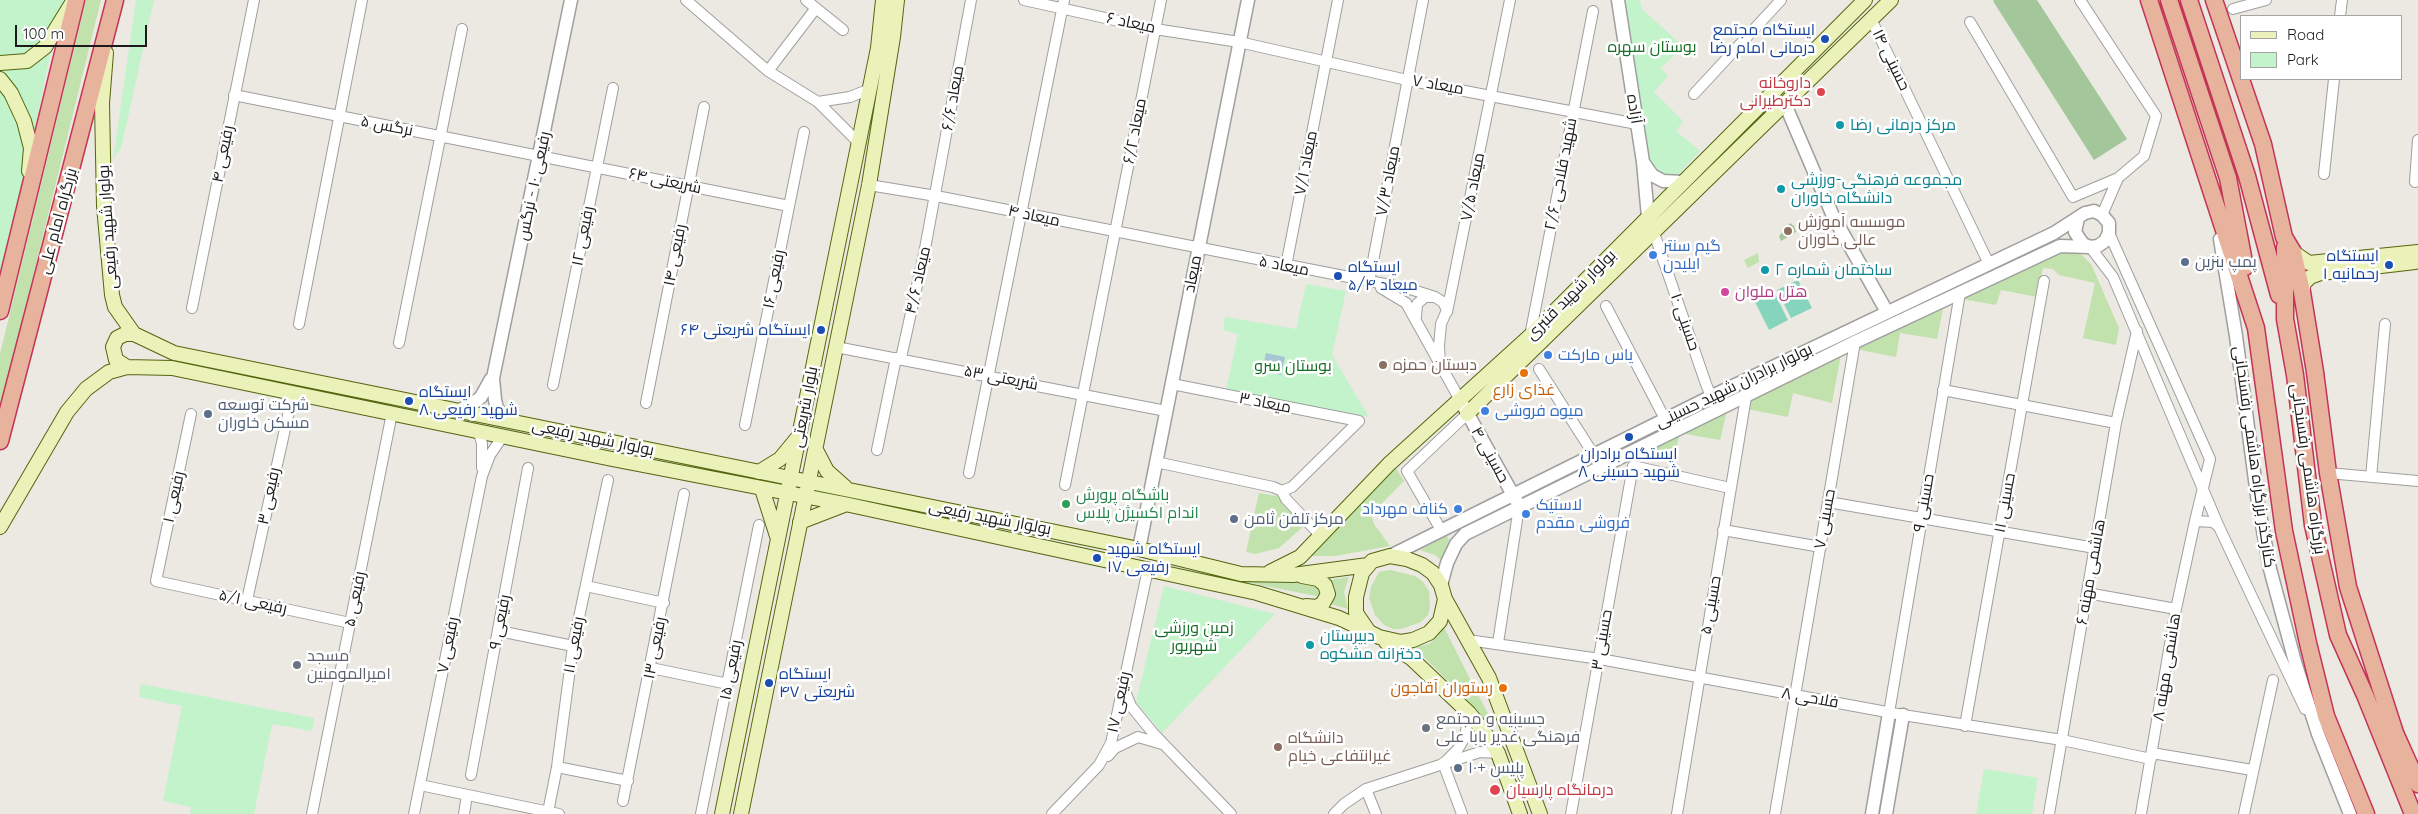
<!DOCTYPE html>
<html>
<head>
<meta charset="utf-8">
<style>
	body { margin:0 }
	#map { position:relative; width:2418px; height:814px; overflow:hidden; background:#ece9e2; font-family:Quicksand,sans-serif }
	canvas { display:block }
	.legend { position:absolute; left:2240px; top:15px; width:162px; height:65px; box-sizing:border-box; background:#fff; border:1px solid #a4a4a4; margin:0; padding:6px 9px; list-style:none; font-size:15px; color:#1b1b1b }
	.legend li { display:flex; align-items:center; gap:10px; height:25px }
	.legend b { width:25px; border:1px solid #a4a4a4 }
	.scale { position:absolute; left:15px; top:25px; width:132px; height:22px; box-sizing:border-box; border:2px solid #1b1b1b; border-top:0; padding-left:6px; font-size:15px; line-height:18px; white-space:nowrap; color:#1b1b1b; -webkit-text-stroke:4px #fff; paint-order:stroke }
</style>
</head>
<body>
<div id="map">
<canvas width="2418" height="814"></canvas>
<ul class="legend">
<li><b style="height:6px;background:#eaf2b9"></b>Road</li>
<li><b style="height:14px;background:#c2f3ca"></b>Park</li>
</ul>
<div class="scale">100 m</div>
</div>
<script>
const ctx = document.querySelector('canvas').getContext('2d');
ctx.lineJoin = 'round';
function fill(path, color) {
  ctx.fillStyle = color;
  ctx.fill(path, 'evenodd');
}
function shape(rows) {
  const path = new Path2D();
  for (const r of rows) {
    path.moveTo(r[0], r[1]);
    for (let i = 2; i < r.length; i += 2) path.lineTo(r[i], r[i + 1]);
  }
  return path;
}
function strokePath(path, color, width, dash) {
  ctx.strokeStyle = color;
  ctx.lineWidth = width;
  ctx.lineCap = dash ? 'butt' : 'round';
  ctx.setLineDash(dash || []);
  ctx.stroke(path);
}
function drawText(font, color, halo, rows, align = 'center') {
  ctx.font = font + ' Quicksand,Cairo,sans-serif';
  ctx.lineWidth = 5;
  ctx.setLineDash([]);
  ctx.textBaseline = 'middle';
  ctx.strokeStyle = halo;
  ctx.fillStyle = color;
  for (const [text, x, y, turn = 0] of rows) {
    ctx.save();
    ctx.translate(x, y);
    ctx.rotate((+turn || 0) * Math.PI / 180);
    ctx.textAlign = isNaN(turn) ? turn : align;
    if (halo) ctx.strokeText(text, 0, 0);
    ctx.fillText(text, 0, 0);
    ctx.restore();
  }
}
fill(shape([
	[86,0,101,0,0,410,0,354],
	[2069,251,2082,255,2091,264,2119,328,2116,345,2083,338,2095,283,2059,275,2053,269,2043,268,2037,297,2001,290,1996,305,1962,299,1962,296,2045,255],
	[1758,253,1759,262,1748,268,1744,260],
	[1943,309,1937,339,1900,333,1896,357,1855,349],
	[1841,354,1832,403,1793,393,1788,417,1747,409,1749,400],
	[1727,411,1720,440,1680,433,1674,457,1643,451],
	[1395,467,1404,481,1375,510,1372,518,1374,524,1390,546,1335,556,1307,556],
	[1259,493,1277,496,1304,526,1279,548,1255,554,1246,552],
	[1447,535,1449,540,1442,561,1435,555,1420,550],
	[1390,570,1415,576,1423,582,1429,591,1430,607,1428,615,1421,622,1401,629,1393,629,1384,625,1375,615,1369,598,1371,587,1379,572],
	[1349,577,1344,592,1348,609,1331,604,1335,596,1335,588,1329,580],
	[1241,581,1319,584,1321,596,1316,596],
	[1443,625,1472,683,1493,723,1488,724,1478,711,1414,647,1429,644,1438,636]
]), '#c1e2ac');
fill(shape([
	[1994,0,2037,0,2127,139,2094,160,1993,1],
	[1790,223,1794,226,1796,232,1781,241,1779,236]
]), '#a3c79a');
fill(shape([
	[0,0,67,0,53,41,0,296],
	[136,0,154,0,121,148,113,159],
	[1622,0,1640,0,1642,9,1683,46,1661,68,1668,76,1654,92,1683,121,1676,131,1700,151,1675,178,1660,177,1652,170],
	[1306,284,1346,291,1332,355,1369,417,1226,391,1238,334,1223,330,1225,317,1296,329],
	[1164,586,1275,614,1162,733,1136,702],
	[141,684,314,718,312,731,272,724,254,814,190,814,191,807,163,801,182,706,139,697],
	[1984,769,2038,778,2032,814,1976,814]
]), '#c2f3ca');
fill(shape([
	[1798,280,1812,308,1791,318,1777,290],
	[1774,292,1788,320,1769,330,1755,302]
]), '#87d4bd');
fill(shape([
	[1266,353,1285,357,1281,375,1262,371]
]), '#a6c6d5');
const minor = shape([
	[686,0,768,71,818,102,859,143],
	[806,0,843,30],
	[1024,0,1155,29,1239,42,1407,80,1637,124],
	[2080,0,2156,116,2144,156,2118,178,2102,215],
	[2233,9,2266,0],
	[2340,16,2342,0],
	[1871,19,1989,264],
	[1970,22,2073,197,2118,178],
	[768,71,816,8],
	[1694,94,1781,0],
	[234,95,789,206],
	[818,102,850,97,870,89],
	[2324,174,2334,79],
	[2415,182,2418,140],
	[869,185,936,196,1410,289,1435,297,1443,302,1447,310,1441,324,1439,346,1440,365],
	[1654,233,1706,384,1717,411],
	[2109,233,2210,459,2195,521],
	[2090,247,2113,277,2219,527,2305,709],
	[1286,266,1338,0],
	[1369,282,1423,0],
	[1381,288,1406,303,1460,400],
	[1606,306,1665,419],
	[192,308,254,0],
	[1447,312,1510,0],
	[1416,317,1417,304,1425,297,1434,297],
	[299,324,362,0],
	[1530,336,1593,11],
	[399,343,462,29],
	[836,347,1166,411],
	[1539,369,1594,455],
	[1172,384,1359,421],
	[553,385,613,88],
	[1943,390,2116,423],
	[646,403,704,107],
	[191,414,156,581,350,623],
	[745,425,804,132],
	[478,430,482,443,482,468],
	[877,450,896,358,901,358,924,254,971,0],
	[1156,462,1273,487,1282,491],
	[969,473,1064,0],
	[2328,473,2418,481],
	[2371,477,2385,324],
	[1065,485,1161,0],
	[1282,491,1292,487,1359,421],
	[1282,491,1286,499,1320,535],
	[1828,502,2095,548],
	[1441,530,1407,471,1467,414],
	[1723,530,1821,547],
	[586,586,664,603],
	[2087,593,2176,609],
	[247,600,293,393],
	[499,631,573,646],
	[1468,640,1600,659,1903,715,2062,740,2151,759],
	[1498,643,1519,507],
	[651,668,728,684],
	[1123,686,1131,706,1153,733,1231,814],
	[1889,713,1960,293],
	[1965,726,2044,281],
	[2152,753,2252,770],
	[1108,756,1115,748,1138,737,1162,744],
	[1446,761,1458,749,1465,737,1469,713],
	[1443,763,1462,814],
	[557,767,628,781],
	[471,775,528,468],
	[420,785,559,814],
	[1366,789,1376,814],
	[623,801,684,494],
	[548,812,557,767,573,646,608,480],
	[312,814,392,413],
	[414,814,482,476,490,455,503,436],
	[464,814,467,795],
	[701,814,759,525],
	[1052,814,1099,765,1111,743,1148,569],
	[1334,814,1344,804,1366,789,1480,752,1498,753],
	[1571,814,1633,466,1730,488],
	[1677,814,1746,397],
	[1775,814,1855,342],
	[2049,814,2116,423,2137,331],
	[2141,814,2176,609,2195,521,2213,522,2219,527],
	[2244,814,2273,680]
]);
const tertiary = shape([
	[1618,0,1643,162,1648,217],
	[1785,104,1833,216,1887,312],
	[1643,162,1652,175,1663,181,1683,182],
	[2220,239,2236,336,2258,503,2270,569,2295,662,2318,734,2350,814],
	[1460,400,1517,502],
	[459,410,470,406,481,397,491,379],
	[508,421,497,408,495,400,493,378,571,0],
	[1139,549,1248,0],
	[1390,556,1712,396,2054,233,2085,213,2094,211,2102,215,2109,223,2109,233,2105,241,2098,246,2090,247,2083,244,2075,232,2078,218],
	[1441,585,1447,563,1456,544,1465,534,1855,342,2060,246,2089,247],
	[1872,814,1889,713],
	[1886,814,1903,715]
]);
const secondary = shape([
	[106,53,102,103,104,206,112,295,115,307,134,334,174,353,1051,531,1139,549,1241,574,1293,575,1368,565],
	[0,63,27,61,45,47,72,3],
	[0,79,11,93,24,121,31,148,29,171],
	[2293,252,2309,263,2418,252],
	[2302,292,2304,283,2310,277,2321,273,2415,262],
	[127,367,116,360,113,347,117,338,125,334,134,334],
	[1467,414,1891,0],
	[816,450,827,471,845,487],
	[759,472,780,459,799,436],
	[762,489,777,536],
	[800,522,844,505],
	[0,527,67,412,86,389,109,372,127,367,172,368,612,459,845,504,1257,593,1339,618,1369,632],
	[1390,556,1407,559,1422,565,1433,573,1441,585,1445,599,1440,621,1429,633,1413,640,1401,642,1379,637,1369,632,1356,613,1356,597,1362,573,1372,561,1390,556],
	[1270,572,1300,557,1389,464,1530,336,1865,0],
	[1302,576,1318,579,1325,585,1328,594,1323,603,1317,607,1306,606],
	[1445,599,1489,678,1540,814],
	[1386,642,1411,658,1469,713,1483,730,1498,753,1520,814],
	[722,814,878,48,883,0],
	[741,814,869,185,893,37,897,0]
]);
const trunk = shape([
	[2149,0,2256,328,2284,531,2308,643,2326,716,2366,814],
	[2169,0,2228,178,2245,267],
	[2189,0,2247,176,2279,295],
	[2214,0,2263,144,2284,237,2293,252,2302,292,2315,372,2328,473,2348,587,2395,733,2418,784],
	[2285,247,2285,319,2295,375,2313,525,2338,635,2365,695,2413,814],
	[0,311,76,0],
	[0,441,115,0]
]);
strokePath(minor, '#9f9f9f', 12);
strokePath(tertiary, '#9f9f9f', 15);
strokePath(secondary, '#54650f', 16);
strokePath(trunk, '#c33558', 19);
strokePath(minor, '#fff', 10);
strokePath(tertiary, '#fff', 12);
strokePath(secondary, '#eaf2b9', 14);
strokePath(trunk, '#e7b39c', 16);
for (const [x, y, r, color] of [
	[1825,39,5,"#1a4fb4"],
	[1821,92,5,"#e0444e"],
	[1840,125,5,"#0f9aa8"],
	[1781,189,5,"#0f9aa8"],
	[1788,231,5,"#8d6e63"],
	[1653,255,5,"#3f7fe0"],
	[2185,262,5,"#5c6f8a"],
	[2389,265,5,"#1a4fb4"],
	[1765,270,5,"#0f9aa8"],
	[1338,276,5,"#1a4fb4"],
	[1725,292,5,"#d1479c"],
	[821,330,5,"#1a4fb4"],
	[1548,355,5,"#3f7fe0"],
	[1383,365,5,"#8d6e63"],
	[1524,373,5,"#e8710a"],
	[409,401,5,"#1a4fb4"],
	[1485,411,5,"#3f7fe0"],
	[208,414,5,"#5c6f8a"],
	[1629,437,5,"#1a4fb4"],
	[1066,504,5,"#2e9e5b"],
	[1458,509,5,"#3f7fe0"],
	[1526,514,5,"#3f7fe0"],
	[1234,519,5,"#5c6f8a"],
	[1097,558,5,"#1a4fb4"],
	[1310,645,5,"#0f9aa8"],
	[297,665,5,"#6b7280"],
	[769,683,5,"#1a4fb4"],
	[1503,688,5,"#e8710a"],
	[1426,728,5,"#6b7280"],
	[1278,747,5,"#8d6e63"],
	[1458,768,5,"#5c6f8a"],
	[1495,790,6,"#e0444e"]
]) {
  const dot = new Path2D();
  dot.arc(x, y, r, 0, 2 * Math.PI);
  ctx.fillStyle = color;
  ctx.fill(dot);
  strokePath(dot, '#fff', 2);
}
drawText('16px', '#1b1b1b', '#fff', [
	["میعاد ۶",1131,23,12],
	["حسینی ۱۴",1891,60,64],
	["میعاد ۷",1438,85,10],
	["میعاد ۶/۶",953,98,-80],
	["آزاده",1634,109,81],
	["نرگس ۵",387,126,11],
	["میعاد ۶/۲",1135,131,-79],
	["رفیعی ۴",223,154,-79],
	["میعاد ۷/۱",1306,163,-79],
	["شهید فلاحی ۲/۶",1561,174,-79],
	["شریعتی ۶۴",665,181,12],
	["میعاد ۷/۳",1388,181,-79],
	["رفیعی ۱۰ - نرگس",534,186,-78],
	["میعاد ۷/۵",1473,187,-79],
	["میعاد ۴",1034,216,12],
	["بزرگراه امام علی",58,221,-75],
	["بولوار شهید رفیعی",108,227,-94],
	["رفیعی ۱۲",583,236,-79],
	["رفیعی ۱۴",675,255,-79],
	["میعاد ۵",1284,266,11],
	["میعاد",1193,274,-79],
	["رفیعی ۱۶",774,279,-79],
	["میعاد ۴/۶",918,280,-77],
	["بولوار شهید قنبری",1571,295,-45],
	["حسینی ۱۰",1685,322,71],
	["شریعتی ۵۳",1001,378,11],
	["بولوار برادران شهید حسینی",1734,386,-26],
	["میعاد ۳",1265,403,11],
	["بلوار شریعتی",805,407,-79],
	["بولوار شهید رفیعی",593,438,12],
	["حسینی ۴",1490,455,61],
	["کنارگذر بزرگراه هاشمی رفسنجانی",2254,457,82],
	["بزرگراه هاشمی رفسنجانی",2308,469,82],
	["رفیعی ۳",269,496,-78],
	["رفیعی ۱",174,497,-78],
	["حسینی ۹",1924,503,-80],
	["حسینی ۱۱",2005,503,-80],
	["بولوار شهید رفیعی",990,518,11],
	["حسینی ۷",1825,519,-80],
	["هاشمی مهنه ۶",2091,572,-80],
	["رفیعی ۵",355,599,-79],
	["رفیعی ۵/۱",253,602,12],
	["حسینی ۵",1711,605,-80],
	["رفیعی ۹",500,622,-79],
	["حسینی ۳",1602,640,-80],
	["رفیعی ۷",448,645,-79],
	["رفیعی ۱۱",574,645,-80],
	["رفیعی ۱۳",655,648,-79],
	["هاشمی مهنه ۸",2167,667,-81],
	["رفیعی ۱۵",731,670,-79],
	["فلاحی ۸",1810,698,10],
	["رفیعی ۱۷",1119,702,-78]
]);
drawText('16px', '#164399', '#fff', [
	["ایستگاه مجتمع",1815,30,"right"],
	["درمانی امام رضا",1815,48,"right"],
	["ایستگاه",2379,256,"right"],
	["رحمانیه ۱",2379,274,"right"],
	["ایستگاه",1348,267],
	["میعاد ۵/۴",1348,285],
	["ایستگاه شریعتی ۶۴",811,330,"right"],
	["ایستگاه",419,392],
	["شهید رفیعی ۸",419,410],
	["ایستگاه برادران",1629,454,"center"],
	["شهید حسینی ۸",1629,472,"center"],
	["ایستگاه شهید",1107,549],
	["رفیعی ۱۷",1107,567],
	["ایستگاه",779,674],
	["شریعتی ۴۷",779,692]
], 'left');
drawText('16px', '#166d25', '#fff', [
	["بوستان سهره",1652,47],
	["بوستان سرو",1293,366],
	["زمین ورزشی",1194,628],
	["شهریور",1194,646]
]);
drawText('16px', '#be3a42', '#fff', [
	["داروخانه",1811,83],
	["دکترطیرانی",1811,101],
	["درمانگاه پارسیان",1506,790,"left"]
], 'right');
drawText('16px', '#0d838f', '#fff', [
	["مرکز درمانی رضا",1850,125],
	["مجموعه فرهنگی-ورزشی",1791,180],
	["دانشگاه خاوران",1791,198],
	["ساختمان شماره ۲",1775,270],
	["دبیرستان",1320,636],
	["دخترانه مشکوه",1320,654]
], 'left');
drawText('16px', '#785e54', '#fff', [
	["موسسه آموزش",1798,222],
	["عالی خاوران",1798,240],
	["دبستان حمزه",1393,365],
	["دانشگاه",1288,738],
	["غیرانتفاعی خیام",1288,756]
], 'left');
drawText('16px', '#366cbe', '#fff', [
	["گیم سنتر",1663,246],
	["ایلیدن",1663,264],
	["یاس مارکت",1558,355],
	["میوه فروشی",1495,411],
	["لاستیک",1536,505],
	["فروشی مقدم",1536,523],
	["کناف مهرداد",1448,509,"right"]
], 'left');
drawText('16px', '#4e5e75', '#fff', [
	["پمپ بنزین",2195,262],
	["شرکت توسعه",218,405],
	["مسکن خاوران",218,423],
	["مرکز تلفن ثامن",1244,519],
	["پلیس +۱۰",1468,768]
], 'left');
drawText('16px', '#b23c85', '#fff', [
	["هتل ملوان",1735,292]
], 'left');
drawText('16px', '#c56008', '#fff', [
	["غذای زارع",1524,390],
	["رستوران آقاجون",1493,688,"right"]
]);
drawText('16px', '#27864d', '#fff', [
	["باشگاه پرورش",1076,495],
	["اندام اکسیژن پلاس",1076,513]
], 'left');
drawText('16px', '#5b616d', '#fff', [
	["مسجد",307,656],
	["امیرالمومنین",307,674],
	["جسینیه و مجتمع",1436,719],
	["فرهنگی غدیر بابا علی",1436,737]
], 'left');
</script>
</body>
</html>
